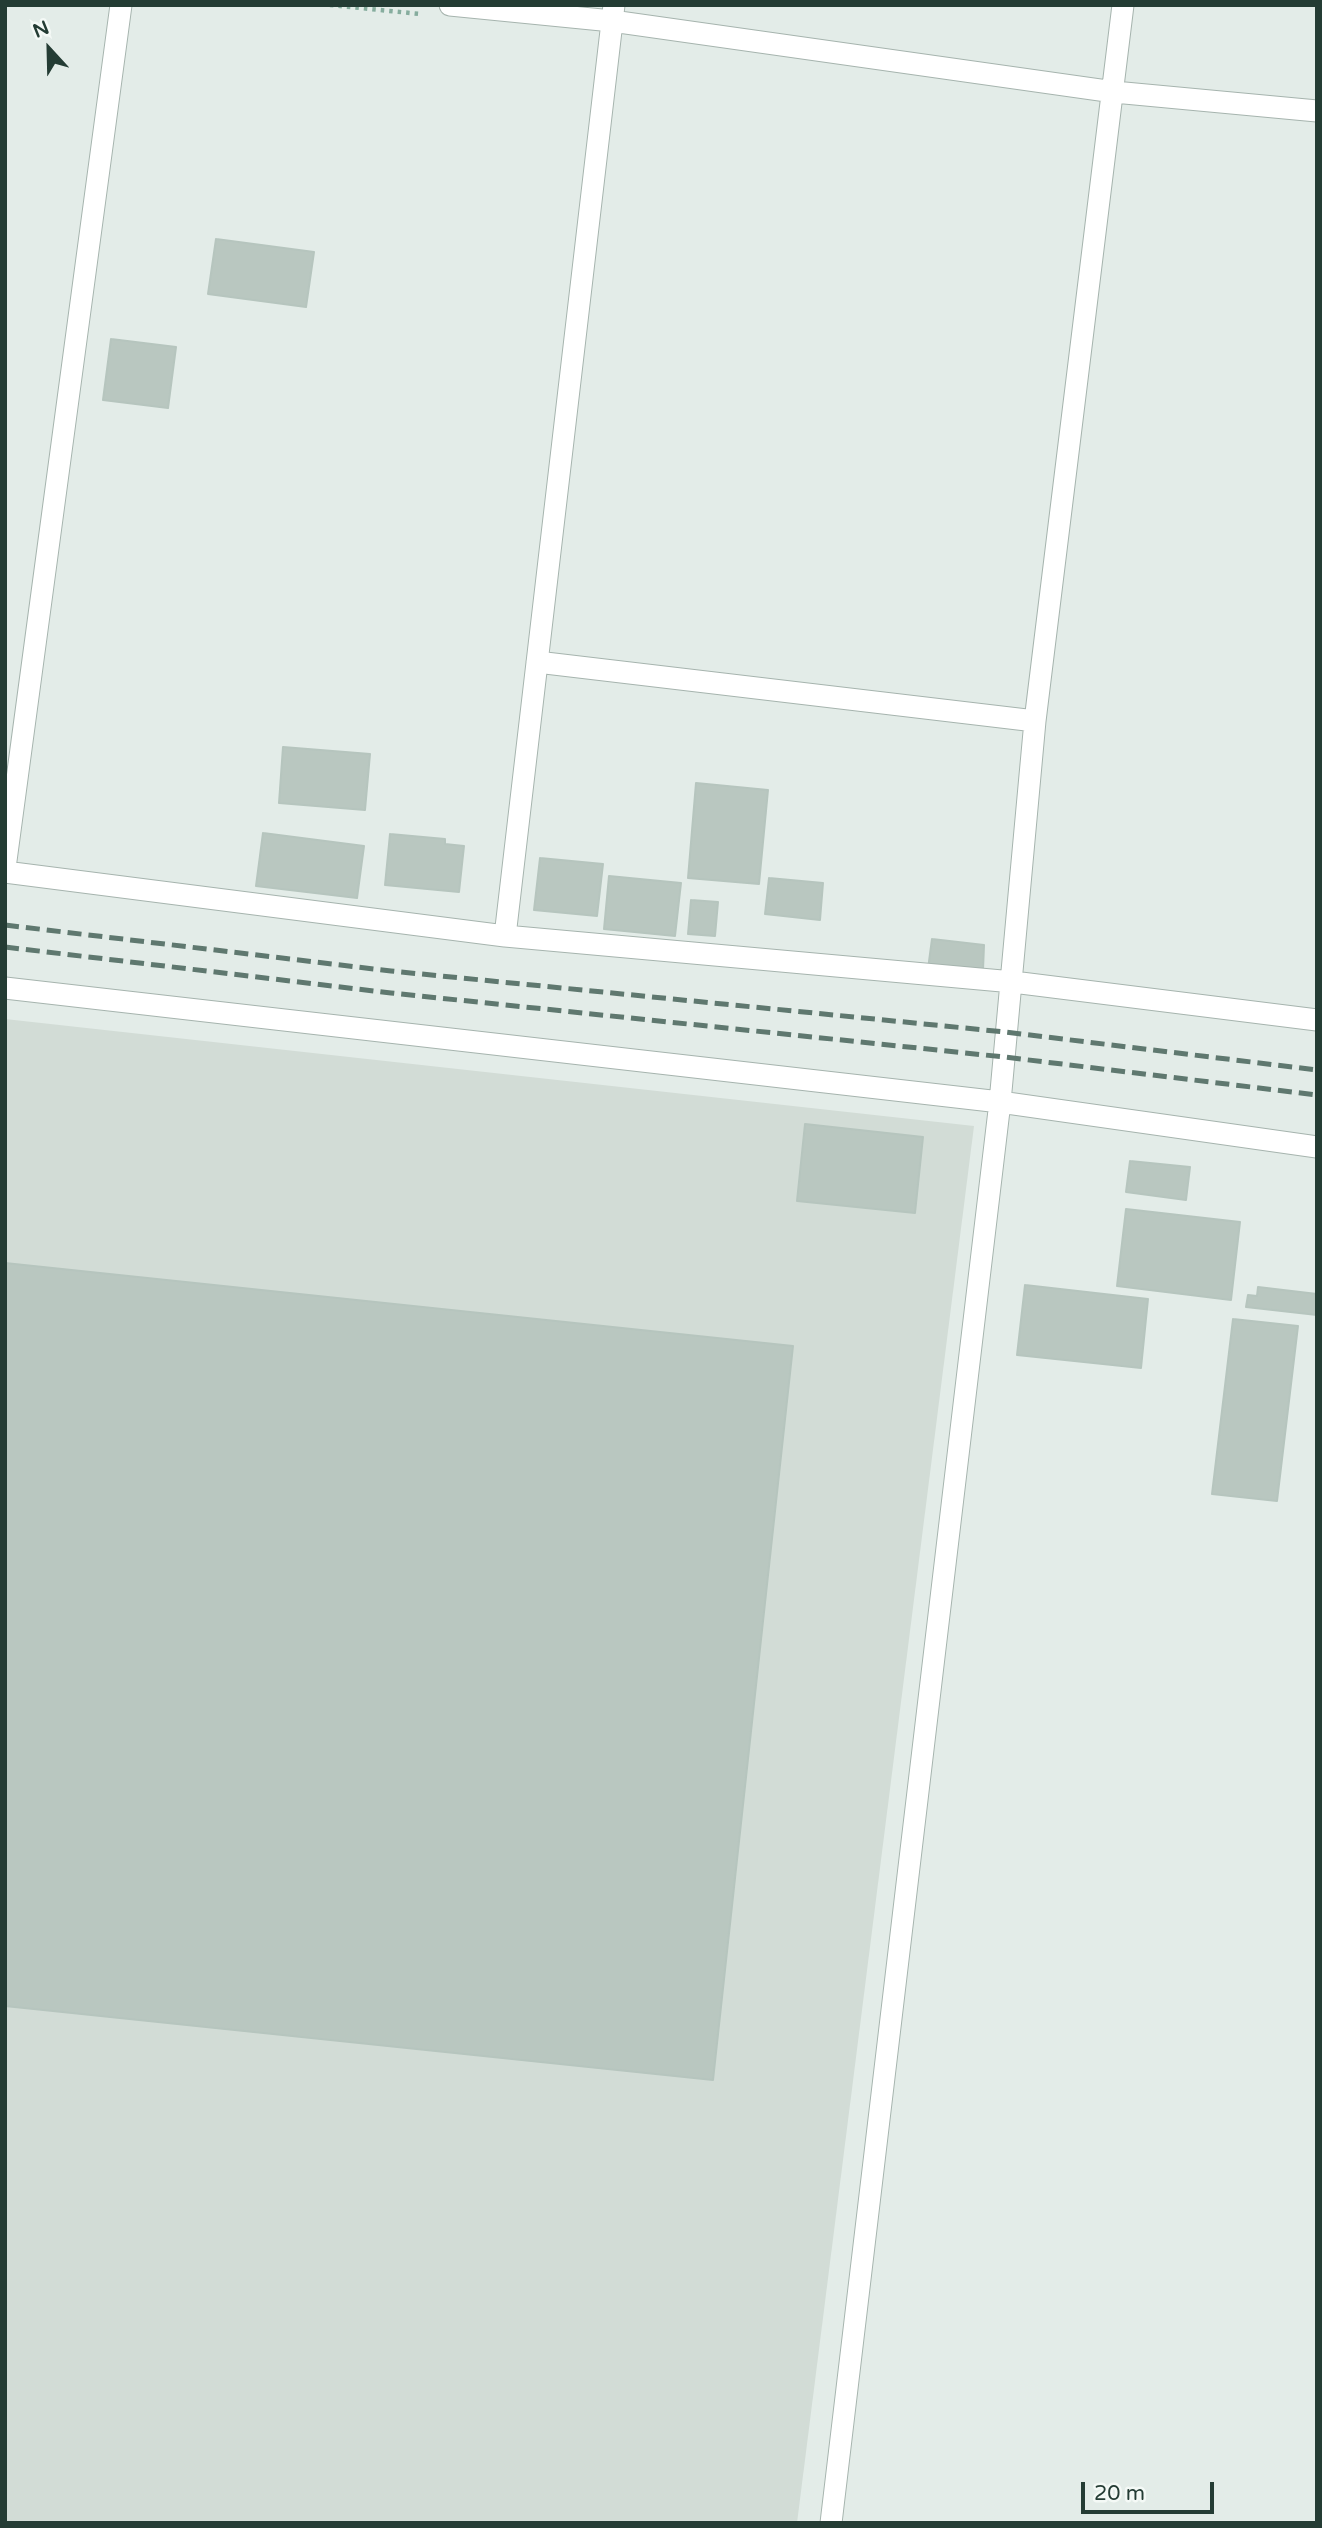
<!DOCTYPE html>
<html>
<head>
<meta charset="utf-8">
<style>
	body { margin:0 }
	#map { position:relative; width:1322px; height:2528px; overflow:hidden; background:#e3ece8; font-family:"Varela Round",sans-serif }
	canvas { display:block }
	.frame { position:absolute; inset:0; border:7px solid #243c34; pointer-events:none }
	.north { position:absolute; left:14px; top:14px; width:70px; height:70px; -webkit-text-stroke:5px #f4f9f6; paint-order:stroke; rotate:338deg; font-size:19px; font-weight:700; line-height:28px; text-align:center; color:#243c34 }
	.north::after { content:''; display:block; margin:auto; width:24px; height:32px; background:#243c34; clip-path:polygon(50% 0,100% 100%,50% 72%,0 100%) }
	.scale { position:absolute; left:1081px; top:2482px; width:133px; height:32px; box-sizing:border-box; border:4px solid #243c34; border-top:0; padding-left:9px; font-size:21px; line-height:24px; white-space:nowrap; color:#243c34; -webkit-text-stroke:5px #f4f9f6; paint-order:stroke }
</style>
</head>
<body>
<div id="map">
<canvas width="1322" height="2528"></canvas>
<div class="frame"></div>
<div class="north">N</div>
<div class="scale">20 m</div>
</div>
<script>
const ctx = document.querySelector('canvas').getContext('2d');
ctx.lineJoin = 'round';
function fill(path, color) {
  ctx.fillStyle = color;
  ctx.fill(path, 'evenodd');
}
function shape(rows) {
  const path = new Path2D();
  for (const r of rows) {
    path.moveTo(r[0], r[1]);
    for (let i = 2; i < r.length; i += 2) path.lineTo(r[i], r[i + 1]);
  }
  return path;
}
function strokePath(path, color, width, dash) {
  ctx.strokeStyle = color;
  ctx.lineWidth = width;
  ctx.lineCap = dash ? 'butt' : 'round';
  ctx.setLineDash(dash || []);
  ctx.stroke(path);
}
fill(shape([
	[5,1019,974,1126,797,2523,5,2523]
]), '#d2dcd6');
const building = shape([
	[216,239,314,252,306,307,208,294,216,239],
	[111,339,176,347,168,408,103,400,111,339],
	[283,747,370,754,365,810,279,803,283,747],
	[696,783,768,790,759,884,688,878,696,783],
	[263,833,364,846,357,898,256,886,263,833],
	[390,834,445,839,445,844,464,846,459,892,385,885,390,834],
	[540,858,603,864,597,916,534,910,540,858],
	[609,876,681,883,675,936,604,929,609,876],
	[769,878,823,883,820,920,765,914,769,878],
	[691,900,718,902,715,936,688,934,691,900],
	[932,939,984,945,983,970,928,969,932,939],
	[805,1124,923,1137,915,1213,797,1201,805,1124],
	[1130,1161,1190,1167,1186,1200,1126,1192,1130,1161],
	[1126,1209,1240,1222,1231,1300,1117,1286,1126,1209],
	[5,1263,793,1346,713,2080,5,2006,5,1263],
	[1025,1285,1148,1299,1141,1368,1017,1355,1025,1285],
	[1258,1287,1317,1294,1317,1315,1246,1307,1248,1295,1257,1296,1258,1287],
	[1233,1319,1298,1326,1277,1501,1212,1494,1233,1319]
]);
fill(building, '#b9c7c0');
strokePath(building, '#b6c5be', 2);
const minor = shape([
	[450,5,612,21,1114,92,1317,111],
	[537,662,1035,721],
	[5,868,121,5],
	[5,872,505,936,1013,982,1317,1020],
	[505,936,614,5],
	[5,988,1000,1102,1317,1147],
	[831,2523,1000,1102,1035,721,1123,5]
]);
strokePath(minor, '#a6b4ae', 23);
strokePath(shape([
	[330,5,420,14]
]), '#86ad9e', 4.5, [3.5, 5]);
strokePath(minor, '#fff', 21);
strokePath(shape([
	[5,925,391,971,1005,1032,1317,1070],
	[5,947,391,993,1004,1057,1317,1095]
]), '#5f786f', 5, [14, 7]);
</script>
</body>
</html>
